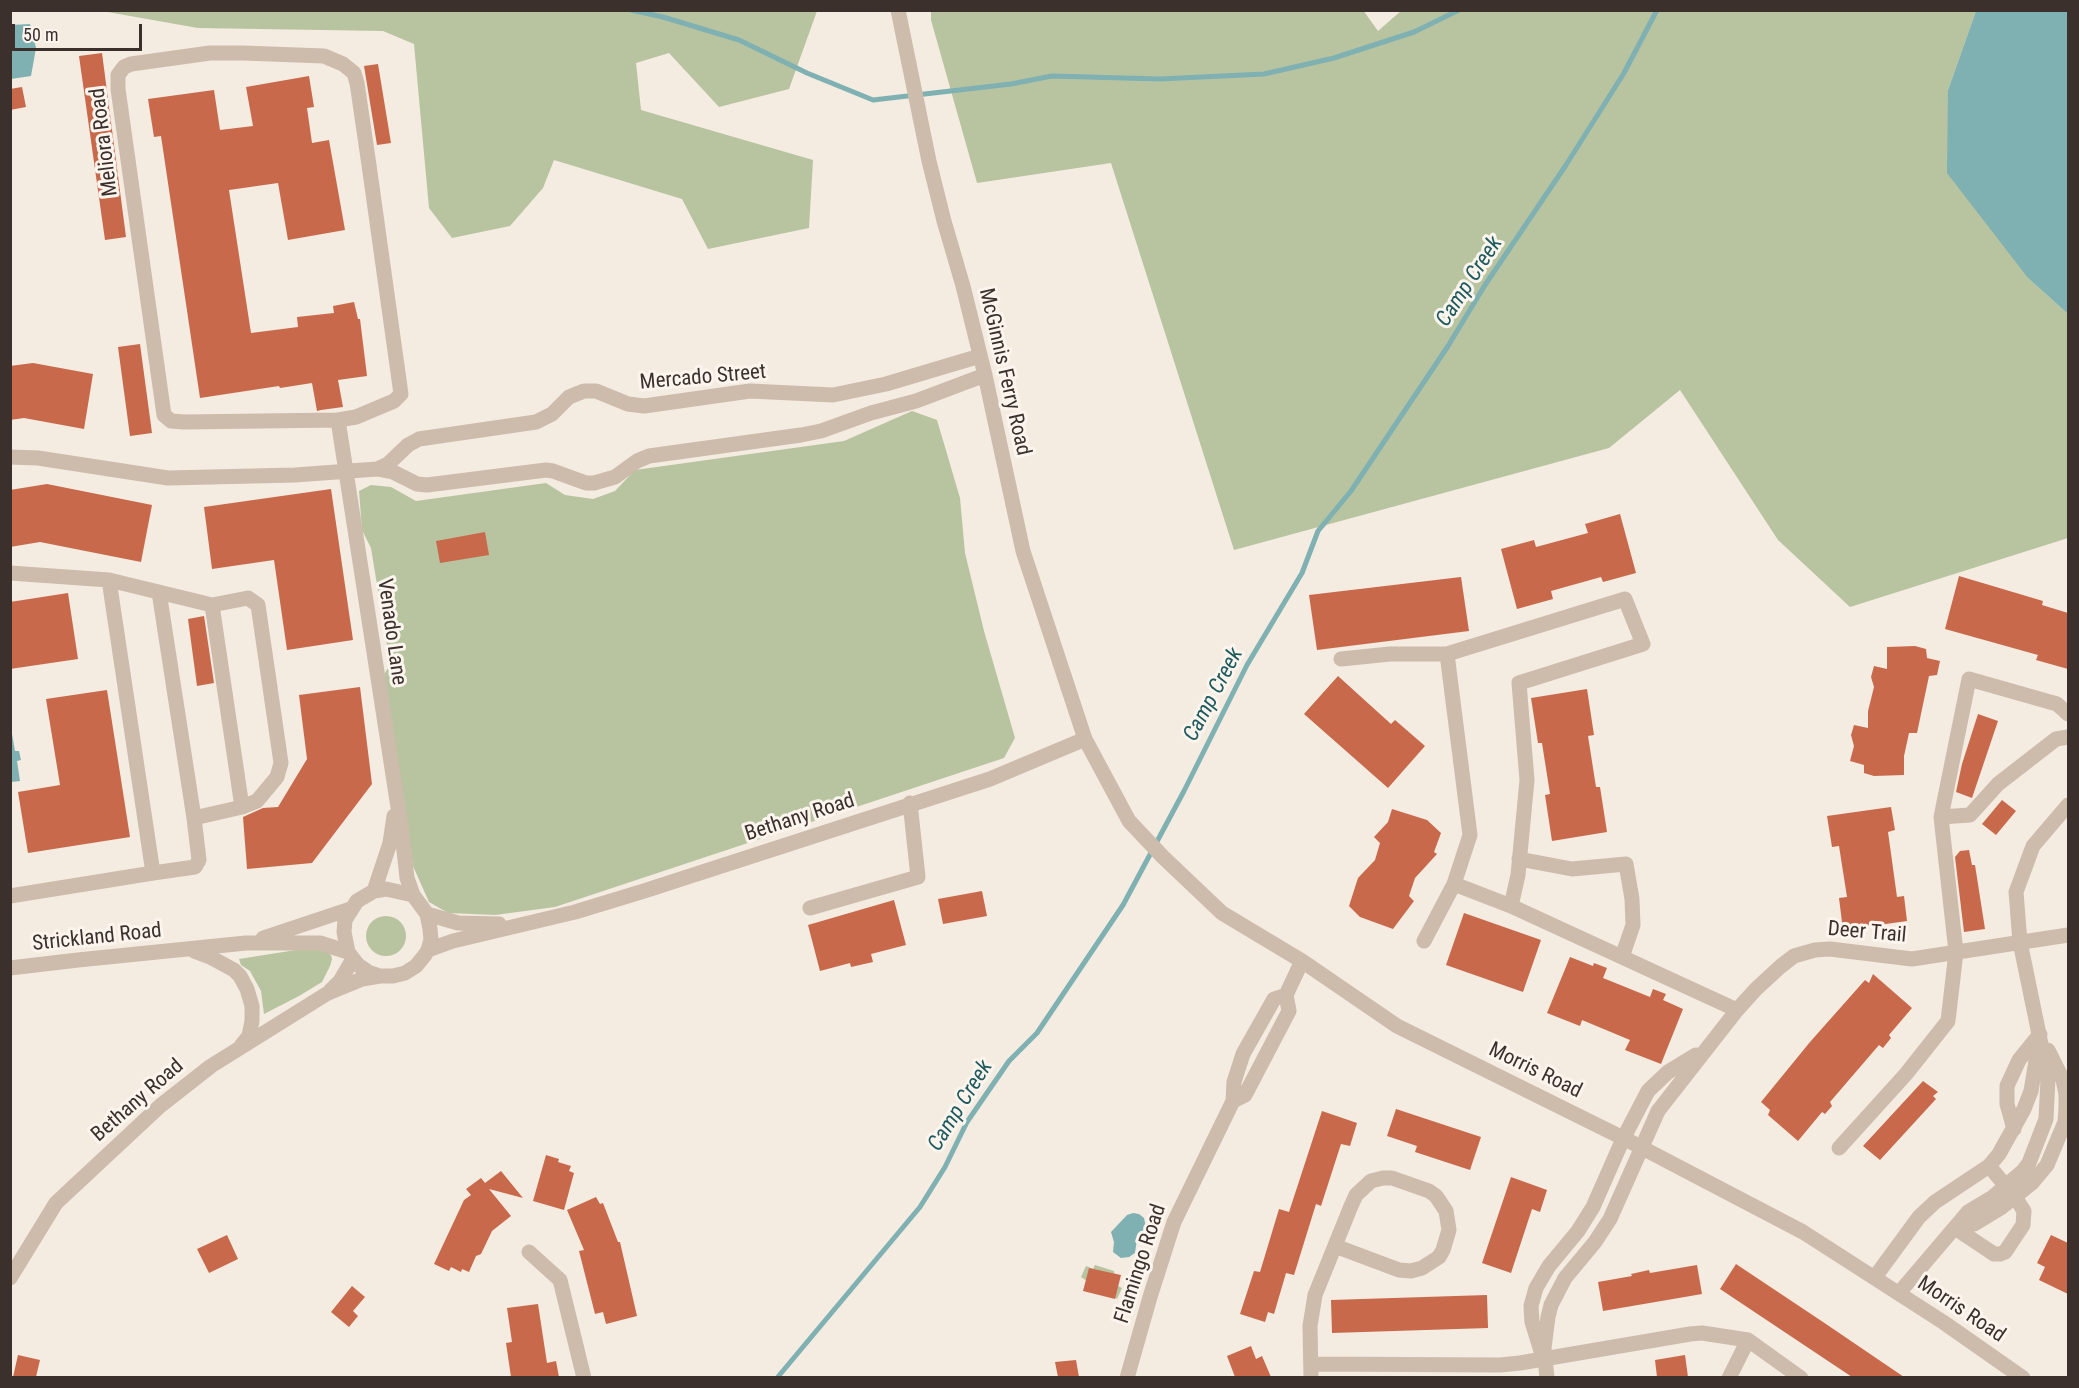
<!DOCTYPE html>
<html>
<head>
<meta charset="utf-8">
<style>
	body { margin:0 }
	#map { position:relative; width:2079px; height:1388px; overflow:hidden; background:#f4ebe1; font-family:"Roboto Condensed",sans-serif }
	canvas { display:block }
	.frame { position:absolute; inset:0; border:12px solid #3b302b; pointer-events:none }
	.scale { position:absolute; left:12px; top:24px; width:130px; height:27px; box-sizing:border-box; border:3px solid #3b302b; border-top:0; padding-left:8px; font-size:18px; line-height:21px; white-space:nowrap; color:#3b302b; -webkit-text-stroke:4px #fbf5ee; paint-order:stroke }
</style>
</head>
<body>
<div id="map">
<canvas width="2079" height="1388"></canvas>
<div class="frame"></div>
<div class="scale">50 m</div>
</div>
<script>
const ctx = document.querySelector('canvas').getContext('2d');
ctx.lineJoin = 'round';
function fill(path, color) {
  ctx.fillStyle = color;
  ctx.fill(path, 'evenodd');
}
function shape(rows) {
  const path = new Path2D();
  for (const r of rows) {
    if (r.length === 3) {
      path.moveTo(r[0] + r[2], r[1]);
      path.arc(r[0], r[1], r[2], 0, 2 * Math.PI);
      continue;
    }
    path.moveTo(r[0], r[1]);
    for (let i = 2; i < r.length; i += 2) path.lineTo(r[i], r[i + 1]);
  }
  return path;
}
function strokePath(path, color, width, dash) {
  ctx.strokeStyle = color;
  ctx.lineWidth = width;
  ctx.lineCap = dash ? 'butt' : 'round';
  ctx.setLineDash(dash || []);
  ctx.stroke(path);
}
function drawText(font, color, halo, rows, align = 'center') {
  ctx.font = font + ' "Roboto Condensed",sans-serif';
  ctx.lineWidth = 6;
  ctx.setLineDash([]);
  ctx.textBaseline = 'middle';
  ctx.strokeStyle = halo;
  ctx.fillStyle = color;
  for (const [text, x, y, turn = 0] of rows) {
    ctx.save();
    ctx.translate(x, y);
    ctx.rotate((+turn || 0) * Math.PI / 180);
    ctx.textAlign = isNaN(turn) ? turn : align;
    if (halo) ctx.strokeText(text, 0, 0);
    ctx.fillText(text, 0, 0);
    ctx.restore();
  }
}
fill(shape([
	[931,10,1363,10,1378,31,1402,10,1976,11,1948,90,2028,278,2068,314,2068,538,1850,607,1778,540,1680,390,1609,448,1234,550,1111,163,977,183,931,20],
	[102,11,817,11,789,89,719,107,669,53,636,63,641,110,813,160,809,228,708,249,682,199,554,160,543,188,510,226,452,238,429,208,414,44,383,31,198,28],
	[912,411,937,420,960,498,965,553,984,631,1015,738,1004,758,555,907,495,915,448,913,429,902,413,866,384,675,390,664,371,548,362,530,359,491,371,485,391,487,416,501,546,483,565,495,593,499,615,491,635,470,844,441],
	[386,936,20],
	[296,950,320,950,327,952,331,955,332,959,330,966,322,982,299,996,264,1014,261,991,250,971,241,965,239,959],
	[1095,1265,1114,1271,1116,1285,1122,1288,1117,1299,1103,1292,1081,1277,1086,1266,1093,1269]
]), '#b8c4a0');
fill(shape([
	[1976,11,2068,11,2068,314,2028,278,1947,173,1948,90],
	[30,24,36,48,31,76,11,79,11,25],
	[11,734,12,734,15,751,19,751,21,760,17,761,20,781,11,782],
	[1133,1213,1139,1214,1144,1218,1146,1228,1137,1239,1135,1253,1129,1257,1121,1258,1113,1252,1114,1242,1111,1232,1127,1215]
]), '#7fb0b2');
strokePath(shape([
	[631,10,663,17,739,40,807,73,873,100,1011,84,1052,76,1160,79,1264,74,1334,58,1414,32,1459,10],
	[777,1378,920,1207,945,1167,967,1122,1009,1061,1037,1033,1123,905,1184,791,1247,665,1302,573,1318,531,1351,491,1448,346,1485,285,1566,165,1624,73,1657,10]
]), '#7fb0b2', 5);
fill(shape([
	[102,53,126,237,105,240,79,56],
	[378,64,391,143,377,145,364,66],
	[309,76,314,107,307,108,312,143,329,140,345,230,288,240,278,183,229,190,251,333,298,327,297,317,334,313,333,306,354,302,358,319,360,319,367,376,338,380,343,407,321,410,317,411,312,383,280,388,279,386,200,398,161,136,154,137,148,99,214,90,220,130,253,126,246,87],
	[22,87,26,107,10,110,10,89],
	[140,344,152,433,130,436,118,347],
	[33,363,93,374,84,429,24,418,10,420,10,366],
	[47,484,152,505,141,562,40,542,10,547,10,490],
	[331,489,353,640,287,650,274,560,212,569,204,507],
	[1620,514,1636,573,1603,582,1601,577,1551,591,1553,599,1517,609,1501,549,1534,540,1536,547,1588,533,1585,524],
	[485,532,489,555,440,563,436,541],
	[1959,576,2043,601,2042,605,2068,613,2068,669,2036,660,2038,655,1945,629],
	[1461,577,1469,631,1317,650,1309,595],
	[68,593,78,659,10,669,10,602],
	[204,616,214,683,197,686,188,619],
	[1915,646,1926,649,1927,658,1940,661,1937,675,1929,676,1917,733,1909,733,1904,756,1904,775,1874,776,1864,773,1864,765,1850,761,1854,746,1851,735,1854,725,1868,728,1868,711,1874,687,1871,677,1874,666,1887,669,1887,647],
	[1338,676,1391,724,1395,720,1425,746,1388,788,1304,714],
	[360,687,372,784,312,863,247,869,243,817,263,808,278,807,307,759,299,695],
	[1587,689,1594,735,1588,736,1596,787,1600,787,1607,832,1552,841,1545,795,1550,794,1542,743,1538,743,1531,698],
	[107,690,130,837,28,853,18,792,60,785,46,699],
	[1978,714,1998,721,1972,798,1956,792,1962,764],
	[2002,800,2016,811,1996,835,1982,824],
	[1891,807,1895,830,1888,832,1897,897,1904,896,1907,921,1843,930,1839,898,1847,897,1839,846,1832,847,1827,816],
	[1392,809,1427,820,1441,833,1434,852,1437,854,1415,878,1409,896,1414,901,1393,929,1360,917,1349,906,1358,878,1375,860,1380,843,1374,837,1388,822],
	[1969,850,1972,865,1975,865,1985,929,1964,932,1955,857,1960,851],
	[982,891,987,916,943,924,938,899],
	[894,900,906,945,871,954,873,962,851,967,850,963,820,971,808,925],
	[1464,913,1541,940,1523,992,1446,965],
	[1570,957,1593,966,1594,963,1607,968,1603,978,1650,997,1653,989,1666,994,1663,1000,1683,1009,1661,1064,1625,1050,1630,1040,1582,1020,1580,1026,1547,1013],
	[1873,974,1912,1008,1889,1035,1891,1038,1883,1048,1879,1045,1830,1102,1832,1106,1825,1114,1822,1112,1798,1141,1768,1115,1770,1110,1761,1102,1810,1042,1865,980,1869,983],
	[1923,1081,1938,1092,1933,1096,1936,1099,1880,1160,1863,1146],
	[1396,1109,1481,1137,1470,1170,1415,1152,1417,1146,1387,1136],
	[1322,1111,1357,1123,1350,1146,1341,1144,1321,1206,1316,1204,1294,1275,1286,1273,1274,1314,1268,1312,1265,1322,1240,1314,1254,1271,1260,1272,1279,1209,1289,1212],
	[546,1155,559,1159,558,1162,571,1166,569,1171,574,1173,564,1210,533,1201],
	[501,1171,523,1198,489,1189,511,1216,492,1231,481,1254,476,1256,469,1272,462,1269,461,1272,451,1267,449,1271,434,1264,464,1200,471,1195,466,1189,481,1178,485,1183],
	[1511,1177,1547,1190,1540,1212,1532,1209,1511,1273,1482,1263],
	[596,1197,600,1204,603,1203,618,1242,620,1242,637,1316,606,1324,603,1312,595,1314,579,1251,584,1250,567,1210],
	[227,1235,238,1259,209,1273,197,1249],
	[2051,1235,2068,1243,2068,1294,2039,1280,2045,1267,2037,1263],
	[1736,1264,1823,1322,1904,1377,1852,1377,1720,1289],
	[1697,1265,1702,1294,1603,1311,1598,1282,1632,1276,1631,1274,1649,1270,1650,1273],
	[1089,1268,1121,1275,1115,1299,1083,1291],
	[352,1286,365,1297,353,1311,358,1316,349,1327,331,1312],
	[1487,1295,1488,1328,1332,1333,1331,1300],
	[538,1304,547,1363,556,1361,559,1377,511,1377,506,1343,512,1342,507,1308],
	[1251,1346,1256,1359,1262,1356,1271,1377,1235,1377,1227,1356],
	[18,1355,40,1360,36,1377,13,1377],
	[1685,1355,1688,1377,1657,1377,1655,1360],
	[1076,1360,1079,1377,1058,1377,1055,1362]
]), '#c8694b');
strokePath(shape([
	[898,10,929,161,944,221,963,286,985,375,1023,551,1085,739,1129,821,1163,857,1222,913,1302,961,1397,1026,1631,1142,1803,1232,1943,1322,2023,1378],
	[338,420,184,422,171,421,164,415,118,89,118,75,124,67,131,64,210,53,243,53,324,56,343,64,354,73,357,83,369,165,401,394,394,401,356,417,338,420,402,833,407,878,413,895],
	[10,457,38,458,168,478,295,475,377,469,393,472,417,484,427,485,546,470,553,471,586,483,594,483,615,477,637,461,649,456,801,435,821,431,871,413,916,401,985,375],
	[377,469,388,464,408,445,419,439,536,422,552,414,569,397,584,391,596,391,628,404,644,406,750,391,833,395,886,384,980,356],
	[10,573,109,580,153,873,10,896],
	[109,580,212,605],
	[159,592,194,818],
	[1341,659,1390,654,1447,654],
	[1941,817,1970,815,1998,784,2056,739,2068,737],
	[1519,859,1572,869,1626,864,1632,899,1633,925,1622,957],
	[153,873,195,867,199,860,194,818,242,807,257,801,277,777,281,763,258,605,248,598,212,605,242,807],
	[386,889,413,895,427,914,430,929,431,940,428,950,425,955,416,966,405,973,393,976,380,976,368,972,358,965,348,952,344,932,345,920,357,901,374,891,386,889],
	[374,891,390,843,394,816],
	[1511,906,1518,875,1527,780,1519,683,1643,644,1625,599,1447,654,1470,835,1454,884,1511,906,1737,1010],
	[810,908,918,877,910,803],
	[427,914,458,923,499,924],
	[263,938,350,909],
	[1424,941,1454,884],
	[428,950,453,941,575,912,644,891,990,779,1085,739],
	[194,951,210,957,234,970,240,976,247,989,252,1006,252,1021,249,1036,241,1046],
	[10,968,78,960,246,943,320,943,348,952],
	[330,991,340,981,353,959],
	[1233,1101,1245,1095,1289,1011,1286,995,1302,961],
	[2014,1129,2007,1104,2007,1086,2019,1060,2040,1034],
	[1839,1148,1906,1074,1948,1021,1956,952,1941,817,1969,679,2057,704,2068,714],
	[1955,1228,1974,1224,2002,1207,2032,1183,2047,1165,2065,1122,2066,1108,2066,1094,2063,1080,2048,1050],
	[1955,1228,1994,1254,2000,1254,2005,1252,2023,1225,2024,1211,2015,1197,1989,1166],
	[529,1252,560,1280,584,1378],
	[1875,1277,1919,1217,1935,1202,1989,1166,1999,1154,2024,1109,2031,1091,2038,1049],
	[10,1278,56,1203,160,1106,211,1066,328,993,362,979,380,976],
	[1899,1293,1968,1212,1993,1197,2023,1171,2029,1163,2046,1119,2048,1078,2020,942,2016,892,2033,846,2068,805],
	[1542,1354,1532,1322,1531,1306,1536,1288,1549,1266,1578,1231,1593,1207,1623,1139,1648,1091,1668,1072,1696,1055],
	[1311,1364,1500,1365,1520,1363,1690,1334,1702,1333,1748,1340,1801,1378],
	[1127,1378,1150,1297,1174,1222,1233,1101,1234,1082,1243,1054,1274,999,1286,995],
	[1311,1378,1310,1326,1315,1295,1351,1206,1356,1195,1371,1181,1383,1178,1392,1178,1429,1191,1436,1196,1446,1211,1449,1230,1443,1250,1439,1257,1422,1268,1411,1271,1399,1270,1335,1246],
	[1547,1378,1544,1348,1548,1317,1551,1305,1565,1278,1595,1242,1610,1219,1658,1111,1737,1010,1756,989,1781,966,1794,956,1815,950,1830,949,1912,959,2068,935],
	[1729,1378,1748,1340]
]), '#cdbbac', 15);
drawText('21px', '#3b302b', '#fbf5ee', [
	["Meliora Road",105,142,-97],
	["McGinnis Ferry Road",1004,372,77],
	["Mercado Street",703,378,-5],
	["Venado Lane",391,632,82],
	["Bethany Road",800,818,-18],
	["Deer Trail",1867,933,5],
	["Strickland Road",97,938,-6],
	["Morris Road",1535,1071,26],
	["Bethany Road",138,1101,-41],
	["Flamingo Road",1141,1264,-72],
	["Morris Road",1961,1310,34]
]);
drawText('italic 22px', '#1f5a5e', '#fbf5ee', [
	["Camp Creek",1470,282,-57],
	["Camp Creek",1214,695,-62],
	["Camp Creek",961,1106,-58]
]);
</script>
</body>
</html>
